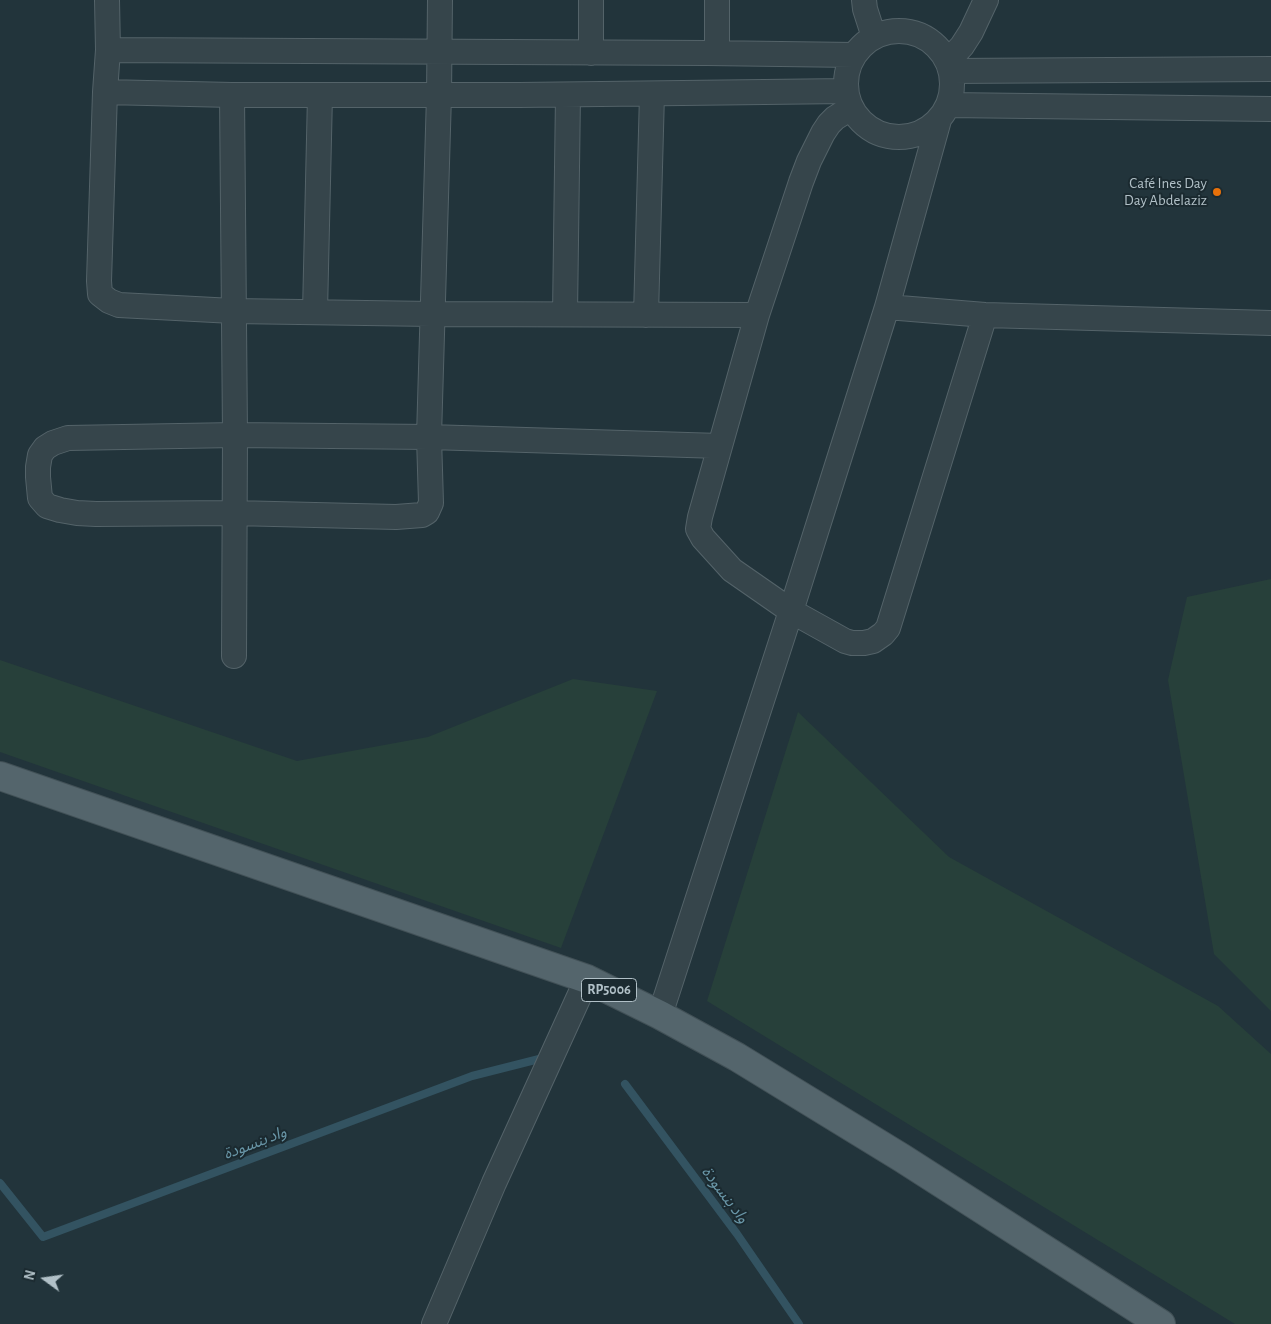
<!DOCTYPE html>
<html>
<head>
<meta charset="utf-8">
<style>
	body { margin:0 }
	#map { position:relative; width:1271px; height:1324px; overflow:hidden; background:#22343b; font-family:"Alegreya Sans",sans-serif }
	canvas { display:block }
	.north { position:absolute; left:20px; top:1254px; width:50px; height:50px; -webkit-text-stroke:4px #1b2a30; paint-order:stroke; rotate:284deg; font-size:14px; font-weight:700; line-height:20px; text-align:center; color:#b1c0c7 }
	.north::after { content:''; display:block; margin:auto; width:18px; height:22px; background:#b1c0c7; clip-path:polygon(50% 0,100% 100%,50% 72%,0 100%) }
</style>
</head>
<body>
<div id="map">
<canvas width="1271" height="1324"></canvas>
<div class="north">N</div>
</div>
<script>
const ctx = document.querySelector('canvas').getContext('2d');
ctx.lineJoin = 'round';
function fill(path, color) {
  ctx.fillStyle = color;
  ctx.fill(path, 'evenodd');
}
function shape(rows) {
  const path = new Path2D();
  for (const r of rows) {
    if (r.length === 3) {
      path.moveTo(r[0] + r[2], r[1]);
      path.arc(r[0], r[1], r[2], 0, 2 * Math.PI);
      continue;
    }
    path.moveTo(r[0], r[1]);
    for (let i = 2; i < r.length; i += 2) path.lineTo(r[i], r[i + 1]);
  }
  return path;
}
function strokePath(path, color, width, dash) {
  ctx.strokeStyle = color;
  ctx.lineWidth = width;
  ctx.lineCap = dash ? 'butt' : 'round';
  ctx.setLineDash(dash || []);
  ctx.stroke(path);
}
function drawText(font, color, halo, rows, align = 'center') {
  ctx.font = font + ' "Alegreya Sans","Noto Sans Arabic",sans-serif';
  ctx.lineWidth = 4;
  ctx.setLineDash([]);
  ctx.textBaseline = 'middle';
  ctx.strokeStyle = halo;
  ctx.fillStyle = color;
  for (const [text, x, y, turn = 0] of rows) {
    ctx.save();
    ctx.translate(x, y);
    ctx.rotate((+turn || 0) * Math.PI / 180);
    ctx.textAlign = isNaN(turn) ? turn : align;
    if (halo) ctx.strokeText(text, 0, 0);
    ctx.fillText(text, 0, 0);
    ctx.restore();
  }
}
fill(shape([
	[1271,579,1271,1011,1214,954,1168,680,1187,597],
	[0,660,297,761,428,737,573,679,657,691,561,948,0,752],
	[798,712,949,857,1218,1006,1271,1054,1271,1324,1235,1324,707,1001]
]), '#27403a');
strokePath(shape([
	[625,1084,737,1234,799,1324],
	[0,1183,43,1237,472,1076,543,1058]
]), '#335361', 8);
const street = shape([
	[107,0,108,50,105,92,99,281,100,294,109,301,119,305,233,311,432,314,757,315],
	[440,0,439,95,429,437,431,503,427,512,422,515,396,517,234,513,96,514,77,513,60,510,47,506,40,498,38,477,38,467,40,455,45,448,53,443,68,438,235,435,429,437,720,446],
	[864,0,865,9,874,37],
	[899,84,53],
	[108,50,707,53,854,55],
	[591,53,591,0],
	[717,53,717,0],
	[948,61,962,46,971,32,986,0],
	[951,71,1271,69],
	[105,92,232,95,519,95,846,91],
	[232,95,235,435,234,656],
	[948,105,1271,109],
	[851,108,835,118,829,124,823,133,809,161,801,182,757,315,700,517,698,529,703,538,732,570,791,611,845,641,852,643,864,643,873,641,883,634,888,628,985,315],
	[887,307,985,315,1271,323],
	[315,312,320,95],
	[565,314,568,95],
	[646,315,652,94],
	[660,1015,791,611,887,307,939,120],
	[434,1324,494,1183,587,979]
]);
const primary = shape([
	[0,776,587,979,660,1015,737,1057,902,1158,1161,1324]
]);
strokePath(street, '#546369', 26);
strokePath(primary, '#425157', 30);
strokePath(street, '#36454b', 24);
strokePath(primary, '#54656c', 28);
for (const [x, y, r, color] of [
	[1217,192,5,"#e8710a"]
]) {
  const dot = new Path2D();
  dot.arc(x, y, r, 0, 2 * Math.PI);
  ctx.fillStyle = color;
  ctx.fill(dot);
  strokePath(dot, '#1b2a30', 2);
}
for (const [x, y, w] of [
	[609,990,55]
]) {
  const box = new Path2D();
  box.roundRect(x - w / 2, y - 11.5, w, 23, 4);
  ctx.fillStyle = '#1b2a30';
  ctx.fill(box);
  strokePath(box, '#b1c0c7', 1);
}
drawText('bold 14px', '#b1c0c7', null, [
	["RP5006",609,990]
]);
drawText('15px', '#b1c0c7', '#1b2a30', [
	["Café Ines Day",1207,183],
	["Day Abdelaziz",1207,200]
], 'right');
drawText('italic 16px', '#6996a7', '#1b2a30', [
	["واد بنسودة",255,1143,-21],
	["واد بنسودة",725,1195,53]
]);
</script>
</body>
</html>
